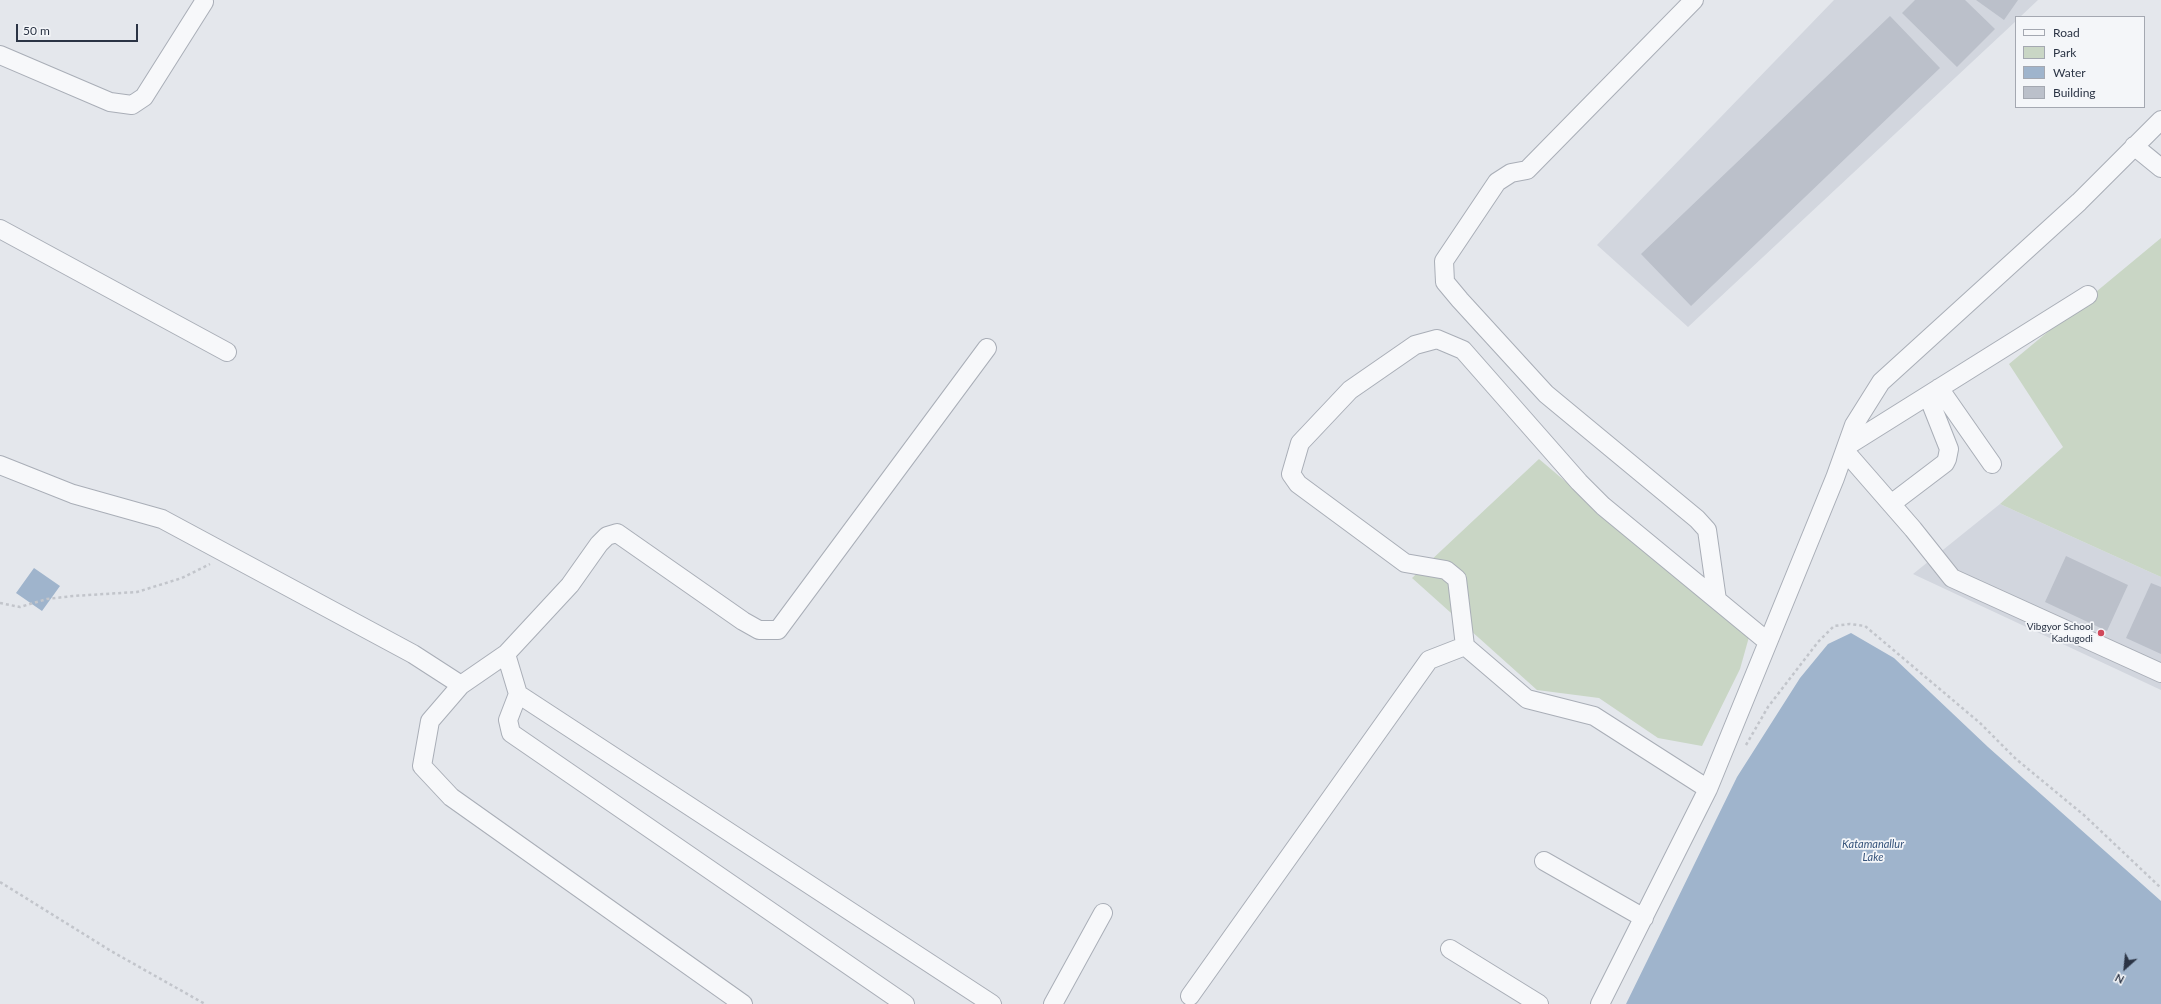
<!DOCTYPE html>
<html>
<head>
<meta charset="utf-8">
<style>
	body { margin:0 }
	#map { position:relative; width:2161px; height:1004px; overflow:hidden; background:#e4e7ec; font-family:Lato,sans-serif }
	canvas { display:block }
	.legend { position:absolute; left:2015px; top:16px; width:130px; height:92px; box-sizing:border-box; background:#f4f6f9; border:1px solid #a4a8b1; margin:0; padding:5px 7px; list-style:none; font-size:12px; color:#2b3445 }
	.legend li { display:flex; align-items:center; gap:8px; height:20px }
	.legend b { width:20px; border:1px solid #a4a8b1 }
	.north { position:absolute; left:2105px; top:948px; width:40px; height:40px; -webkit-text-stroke:3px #f4f6f9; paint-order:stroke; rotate:207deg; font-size:11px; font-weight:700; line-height:16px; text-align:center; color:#2b3445 }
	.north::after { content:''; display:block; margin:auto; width:14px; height:18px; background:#2b3445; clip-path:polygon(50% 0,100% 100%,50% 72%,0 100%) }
	.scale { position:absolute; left:16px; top:24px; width:122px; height:18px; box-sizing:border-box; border:2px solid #2b3445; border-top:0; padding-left:5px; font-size:12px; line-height:14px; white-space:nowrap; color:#2b3445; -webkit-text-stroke:3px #f4f6f9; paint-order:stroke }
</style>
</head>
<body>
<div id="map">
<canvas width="2161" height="1004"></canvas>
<ul class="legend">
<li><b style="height:5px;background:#f7f8fa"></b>Road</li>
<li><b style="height:11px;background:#c9d6c5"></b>Park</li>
<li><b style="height:11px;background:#9fb4cc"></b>Water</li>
<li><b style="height:11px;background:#bbc0ca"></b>Building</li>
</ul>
<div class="north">N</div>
<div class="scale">50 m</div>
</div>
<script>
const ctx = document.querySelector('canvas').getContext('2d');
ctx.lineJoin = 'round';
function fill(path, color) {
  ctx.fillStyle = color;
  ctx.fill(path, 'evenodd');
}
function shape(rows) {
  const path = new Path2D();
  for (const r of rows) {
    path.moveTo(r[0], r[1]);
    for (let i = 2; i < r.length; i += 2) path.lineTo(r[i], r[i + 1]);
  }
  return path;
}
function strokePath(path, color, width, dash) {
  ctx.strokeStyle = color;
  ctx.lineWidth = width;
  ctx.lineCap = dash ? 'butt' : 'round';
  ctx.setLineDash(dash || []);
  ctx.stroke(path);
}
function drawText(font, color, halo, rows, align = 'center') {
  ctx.font = font + ' Lato,sans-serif';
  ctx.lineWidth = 3.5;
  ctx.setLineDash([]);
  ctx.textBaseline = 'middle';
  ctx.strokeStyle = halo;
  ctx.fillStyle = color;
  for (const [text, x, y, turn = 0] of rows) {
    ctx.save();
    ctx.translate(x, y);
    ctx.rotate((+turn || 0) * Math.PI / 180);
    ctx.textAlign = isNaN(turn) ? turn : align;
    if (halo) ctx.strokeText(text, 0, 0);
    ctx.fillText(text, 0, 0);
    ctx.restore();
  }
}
fill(shape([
	[1834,0,2038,0,2020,17,2016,17,2016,21,1688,327,1597,245],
	[2000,504,2161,577,2161,690,1913,574]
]), '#d2d6de');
fill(shape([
	[2161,238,2161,577,2000,504,2063,447,2009,364],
	[1539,459,1749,637,1740,669,1702,746,1658,738,1599,698,1537,690,1412,578]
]), '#c9d6c5');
fill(shape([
	[34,568,60,586,42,611,16,593],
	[1851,633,1894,658,1988,747,2161,901,2161,1004,1626,1004,1737,777,1800,678,1828,644]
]), '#9fb4cc');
fill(shape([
	[1915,0,1965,0,1995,29,1957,67,1902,13],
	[1976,0,2018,0,2004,20],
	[1890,16,1940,68,1691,306,1641,254],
	[2066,556,2128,585,2107,631,2045,602],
	[2151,583,2161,587,2161,654,2126,638]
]), '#bbc0ca');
const minor = shape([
	[1694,0,1527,170,1511,173,1497,182,1444,261,1445,282,1460,300,1546,394,1697,519,1707,530,1717,600],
	[0,55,110,102,132,105,144,97,204,2],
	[2134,146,2161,168],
	[0,229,227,352],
	[1939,388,1992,464],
	[1847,446,2088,295],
	[1845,451,1913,529,1952,578,2161,673],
	[0,465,73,494,162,519,413,654,461,685,430,721,422,766,451,797,743,1004],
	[1891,504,1945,463,1947,459,1949,449,1928,396],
	[1465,646,1457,579,1446,570,1405,563,1298,484,1291,474,1300,443,1350,390,1415,345,1437,339,1463,350,1579,482,1603,506,1768,642],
	[506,654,518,694,508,720,511,733,905,1004],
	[461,685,506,654,570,585,599,544,607,536,617,533,743,621,759,630,778,630,987,348],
	[518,694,992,1004],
	[1544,861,1644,918],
	[1450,949,1539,1004],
	[1190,996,1429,660,1465,646,1527,699,1594,716,1708,789],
	[1053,1004,1103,913],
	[1600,1004,1708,789,1835,478,1854,425,1881,382,2079,202,2161,120]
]);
strokePath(minor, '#a9aeb7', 20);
strokePath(shape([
	[0,603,20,607,47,599,73,596,137,592,182,578,210,564],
	[1746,745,1768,707,1818,642,1834,626,1850,624,1865,626,1980,723,2016,759,2085,816,2161,888],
	[0,882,111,951,205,1004]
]), '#c2c5cb', 2.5, [3, 3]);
strokePath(minor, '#f7f8fa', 18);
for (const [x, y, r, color] of [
	[2101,633,4,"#d1495b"]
]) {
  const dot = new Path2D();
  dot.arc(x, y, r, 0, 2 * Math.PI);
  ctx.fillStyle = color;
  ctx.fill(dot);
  strokePath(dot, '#f4f6f9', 1.5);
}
drawText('10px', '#2b3445', '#f4f6f9', [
	["Vibgyor School",2093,627],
	["Kadugodi",2093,639]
], 'right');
drawText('italic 11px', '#34527a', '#f4f6f9', [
	["Katamanallur",1873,844],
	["Lake",1873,857]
]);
</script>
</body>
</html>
